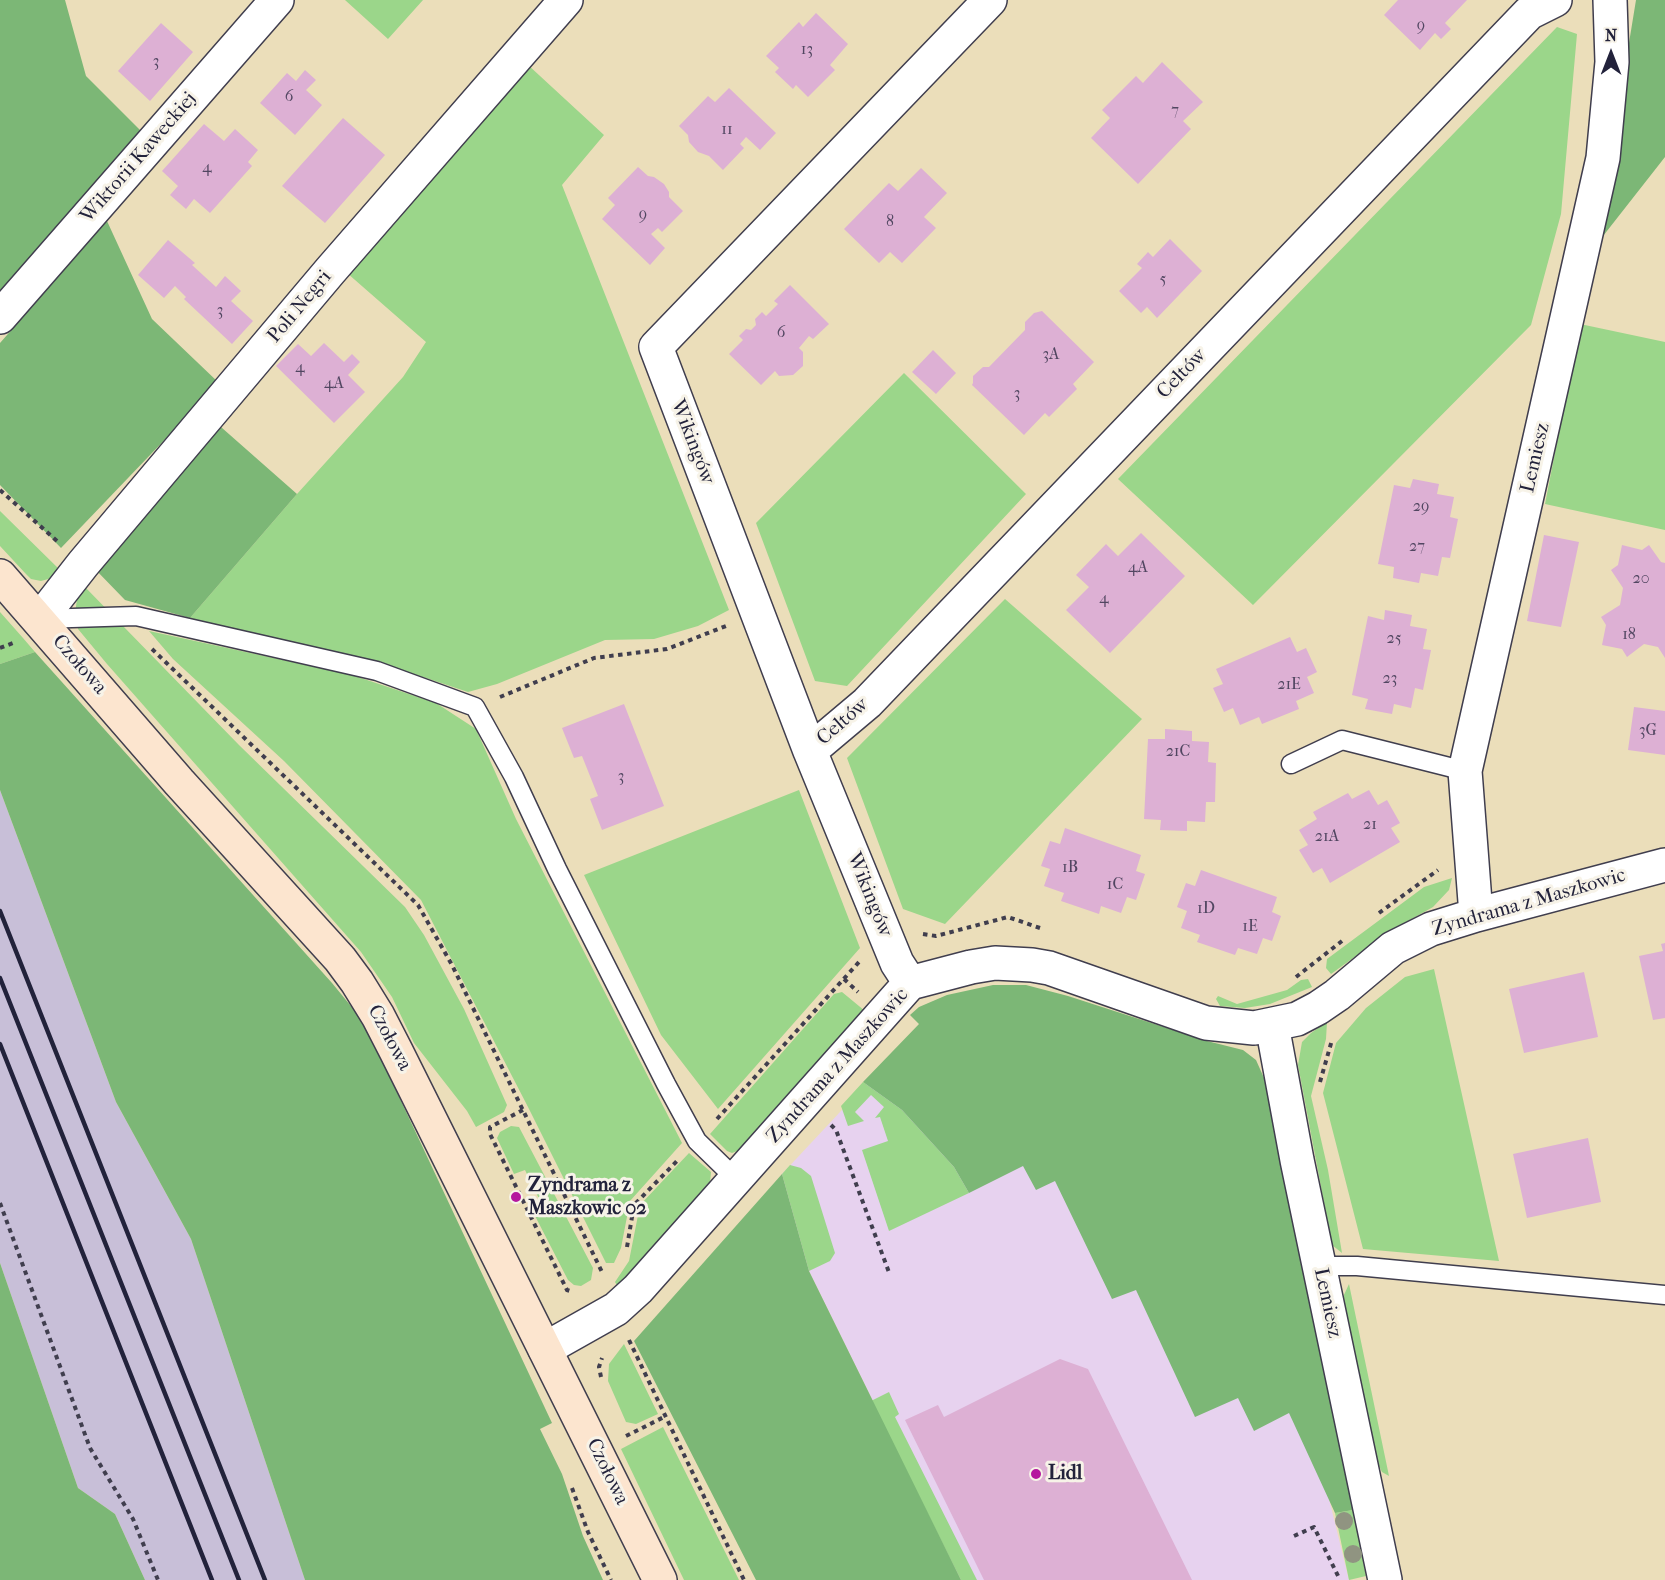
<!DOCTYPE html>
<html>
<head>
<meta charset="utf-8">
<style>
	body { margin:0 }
	#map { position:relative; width:1665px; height:1580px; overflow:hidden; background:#ebdeba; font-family:"IM FELL French Canon",serif }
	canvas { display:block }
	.north { position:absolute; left:1581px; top:24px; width:60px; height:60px; -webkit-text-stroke:4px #f7f3e8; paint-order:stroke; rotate:0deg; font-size:16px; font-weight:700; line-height:24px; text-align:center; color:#22223b }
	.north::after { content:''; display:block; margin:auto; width:21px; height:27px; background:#22223b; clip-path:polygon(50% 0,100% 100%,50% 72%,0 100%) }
</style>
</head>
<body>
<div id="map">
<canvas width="1665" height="1580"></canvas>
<div class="north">N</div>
</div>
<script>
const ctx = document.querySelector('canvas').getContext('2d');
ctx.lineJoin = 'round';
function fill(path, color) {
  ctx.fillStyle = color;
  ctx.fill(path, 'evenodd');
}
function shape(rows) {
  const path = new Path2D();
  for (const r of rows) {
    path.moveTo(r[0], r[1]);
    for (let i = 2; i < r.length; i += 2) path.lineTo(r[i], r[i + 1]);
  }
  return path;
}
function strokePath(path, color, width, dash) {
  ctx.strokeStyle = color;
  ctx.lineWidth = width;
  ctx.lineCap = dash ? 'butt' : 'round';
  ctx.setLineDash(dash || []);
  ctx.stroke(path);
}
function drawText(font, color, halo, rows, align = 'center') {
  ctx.font = font + ' "IM FELL French Canon",serif';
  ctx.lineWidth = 6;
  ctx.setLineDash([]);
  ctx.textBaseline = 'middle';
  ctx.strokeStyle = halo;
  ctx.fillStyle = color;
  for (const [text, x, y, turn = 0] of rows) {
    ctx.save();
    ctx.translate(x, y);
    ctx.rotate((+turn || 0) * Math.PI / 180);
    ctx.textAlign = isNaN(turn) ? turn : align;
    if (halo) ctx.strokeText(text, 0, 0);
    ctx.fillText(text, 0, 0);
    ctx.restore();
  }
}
fill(shape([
	[928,1018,1305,1401,1349,1580,961,1580,809,1271,782,1174]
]), '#e7d2ef');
fill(shape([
	[0,790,116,1102,191,1239,305,1580,145,1580,115,1514,78,1488,0,1263]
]), '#c8bfd8');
fill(shape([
	[345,0,423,0,388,39],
	[1557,27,1577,34,1561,214,1531,325,1253,605,1118,479],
	[527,64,604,135,562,185,729,610,698,626,654,639,605,640,497,684,468,692,426,678,190,618,297,494,403,377,426,342,347,273],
	[1580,324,1665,342,1665,530,1545,504],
	[904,373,1026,494,847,686,815,681,756,523],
	[0,511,61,571,52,578,41,581,31,579,25,573,0,546],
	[85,587,239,745,405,907,424,935,464,1009,507,1105,504,1112,476,1127,467,1111,414,1043,392,997,361,952,107,664,78,629,75,614,77,599],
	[1005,599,1142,719,945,924,903,909,847,758],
	[0,612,23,638,35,652,0,664],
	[149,631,352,675,436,703,476,729,516,819,682,1143,630,1201,621,1248,614,1263,606,1263,528,1107,421,900,284,761,173,659],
	[799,790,860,948,718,1109,661,1035,584,875],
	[1452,878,1449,890,1433,907,1392,930,1331,974,1326,968,1327,959,1424,887],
	[1434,969,1499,1261,1363,1249,1323,1093,1336,1043,1366,1008,1405,977],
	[1308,979,1312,987,1270,1004,1245,1008,1220,1006,1216,999,1218,996,1237,1004,1287,990,1301,980],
	[842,992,865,1011,740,1150,732,1153,727,1151,710,1134,834,994],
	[1327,1022,1326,1039,1311,1096,1328,1170,1342,1253,1332,1245,1298,1065,1302,1042,1311,1033],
	[863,1082,902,1110,954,1167,969,1193,889,1231,862,1150,888,1141,880,1117,875,1118,884,1107,871,1095,855,1112,864,1121,848,1126,841,1106],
	[511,1126,519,1127,593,1268,591,1280,581,1286,574,1285,568,1280,533,1212,542,1205,525,1170,514,1174,497,1138,500,1132],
	[689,1153,711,1172,710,1183,618,1287,615,1282,629,1261,640,1205],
	[790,1165,801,1168,811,1176,835,1253,830,1261,809,1271,782,1174],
	[1349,1284,1389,1476,1382,1472,1378,1464,1343,1297],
	[624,1344,658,1414,636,1424,626,1422,608,1381,609,1364],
	[889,1392,899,1414,895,1417,977,1580,961,1580,871,1401],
	[663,1427,739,1580,684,1580,621,1449],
	[1353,1510,1366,1576,1349,1580,1335,1513]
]), '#9bd68a');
fill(shape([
	[0,0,65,0,86,76,149,139,0,302],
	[1636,0,1665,0,1665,157,1596,245],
	[107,221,152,319,219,383,61,548,0,485,0,343],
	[213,420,297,494,190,618,125,600,93,567],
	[35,652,332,983,364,1022,552,1423,540,1429,562,1474,583,1536,603,1580,305,1580,191,1239,116,1102,0,790,0,664],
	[993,985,1026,985,1068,996,1207,1041,1243,1050,1256,1060,1264,1078,1353,1510,1335,1513,1289,1413,1254,1431,1238,1398,1195,1417,1136,1290,1112,1299,1055,1181,1036,1190,1023,1166,969,1193,954,1167,902,1110,863,1082,919,1024,910,1015,919,1007,947,995],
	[782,1174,809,1271,961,1580,756,1580,634,1341],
	[0,1263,78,1488,115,1514,145,1580,0,1580]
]), '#7cb776');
fill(shape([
	[1398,0,1467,0,1445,23,1451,29,1441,39,1435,33,1420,50,1384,15],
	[816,13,848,44,830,65,835,70,808,97,796,85,793,89,775,72,779,68,766,56,799,22,803,27],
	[161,23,193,52,150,101,118,71],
	[1162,62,1203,102,1183,121,1191,129,1138,184,1091,138,1110,118,1102,110,1136,76,1143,83],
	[305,70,316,80,306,90,322,105,295,135,260,103,287,73,296,81],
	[729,88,776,133,760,150,746,137,740,144,744,148,723,170,709,156,698,152,689,142,688,135,679,126,708,96,715,102],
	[343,118,385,155,325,223,282,186],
	[204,124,224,141,235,129,258,150,248,162,252,166,210,213,194,199,186,209,170,195,178,186,162,171],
	[638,167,648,176,654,177,664,184,669,192,669,197,683,211,662,232,658,228,651,234,665,248,650,265,602,219,615,205,608,198],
	[921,168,947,193,924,217,936,228,902,263,890,252,879,263,844,229,889,183,898,191],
	[1170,239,1202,271,1157,318,1147,307,1141,313,1119,291,1142,268,1137,264,1148,252,1153,257],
	[168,240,195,263,192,265,216,287,225,276,241,291,231,301,253,321,232,344,184,299,186,297,175,286,164,298,138,275],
	[790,285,829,324,813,339,809,336,799,348,803,352,803,366,793,375,779,376,775,371,761,385,729,354,743,340,739,336,746,329,751,330,756,325,755,319,762,312,766,316,778,304,774,301],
	[1042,311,1094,362,1073,384,1077,389,1049,417,1045,413,1024,435,972,385,973,383,973,376,983,367,989,367,1025,330,1025,322,1034,313],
	[324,343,344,362,352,354,360,362,348,375,365,392,334,423,276,366,298,344,311,356],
	[933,350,956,373,936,394,912,372],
	[1413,479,1439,484,1437,494,1454,497,1450,517,1458,519,1450,558,1442,557,1438,576,1421,573,1419,583,1393,578,1394,567,1378,564,1394,485,1410,488],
	[1141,533,1185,576,1110,653,1066,610,1089,587,1076,575,1106,544,1118,556],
	[1544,535,1579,542,1561,627,1527,621],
	[1622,545,1642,550,1649,545,1661,562,1665,563,1665,658,1658,647,1644,644,1627,657,1622,649,1602,645,1606,625,1601,617,1620,605,1623,588,1611,570,1618,565],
	[1385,610,1412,615,1410,626,1427,629,1423,649,1431,650,1423,690,1415,688,1411,708,1394,704,1392,714,1365,709,1368,699,1352,695,1368,616,1384,620],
	[1290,637,1297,652,1306,648,1317,672,1307,677,1314,693,1296,701,1299,709,1262,724,1259,717,1240,725,1233,708,1224,712,1213,688,1223,684,1216,669],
	[624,704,664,806,602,830,590,799,598,796,582,756,574,758,562,728],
	[1634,707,1665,711,1665,755,1628,750],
	[1165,729,1192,731,1192,741,1209,742,1208,762,1216,763,1215,802,1206,802,1205,822,1187,821,1187,831,1160,830,1161,820,1144,819,1148,739,1165,739],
	[1369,790,1378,805,1387,800,1400,823,1391,828,1400,842,1330,883,1322,868,1313,873,1299,850,1308,845,1299,830,1317,819,1313,812,1348,793,1352,799],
	[1065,828,1141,855,1136,871,1145,874,1136,900,1127,897,1121,913,1101,906,1099,914,1061,901,1064,893,1044,886,1050,869,1041,866,1050,841,1060,844],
	[1201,870,1277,897,1272,912,1281,916,1272,941,1263,938,1257,954,1238,948,1235,955,1197,942,1200,935,1181,928,1187,911,1177,907,1186,883,1195,886],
	[1665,943,1665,1018,1653,1020,1639,956,1663,951,1661,944],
	[1584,972,1598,1037,1524,1053,1509,989],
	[1588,1138,1601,1202,1527,1218,1513,1154],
	[1060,1359,1088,1369,1192,1580,984,1580,982,1576,905,1420,938,1405,944,1417]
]), '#ddb0d4');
const lane = shape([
	[40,619,136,616,377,671,475,707,514,777,557,869,666,1084,697,1141,737,1180],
	[1291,764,1342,740,1465,771],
	[1319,1266,1357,1266,1665,1295]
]);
const street = shape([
	[0,317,277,0],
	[40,619,83,564,330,271,566,0],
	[810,751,867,703,1529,13,1555,0],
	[1476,915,1465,771,1603,158,1612,62,1610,0],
	[910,983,897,963,810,751,656,347,990,0],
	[1272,1025,1297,1160,1385,1580],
	[545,1349,616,1309,638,1289,910,983,971,967,995,963,1032,965,1049,968,1206,1023,1254,1028,1297,1019,1318,1008,1337,995,1393,948,1431,929,1476,915,1665,865]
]);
const secondary = shape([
	[0,576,179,782,340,959,357,982,378,1016,396,1051,660,1580]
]);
strokePath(lane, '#403e4e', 21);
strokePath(street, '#403e4e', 36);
strokePath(secondary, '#403e4e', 36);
strokePath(shape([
	[0,490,58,542],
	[0,648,13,643],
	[152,649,418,905,452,965,603,1274],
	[500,697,594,658,667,649,726,626],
	[1379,913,1438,870],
	[923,934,936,936,1008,917,1040,928],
	[1296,977,1342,941],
	[844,979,858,992],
	[1320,1082,1332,1040],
	[523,1110,490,1127,490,1134,567,1290,573,1292],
	[717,1119,859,962],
	[831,1125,836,1130,890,1275],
	[0,1203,90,1448,133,1519,158,1580],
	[627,1247,634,1205,677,1161],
	[629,1340,744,1580],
	[601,1377,599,1367,602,1358],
	[626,1436,666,1416],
	[572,1488,588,1532,611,1580],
	[1294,1536,1314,1527,1340,1580]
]), '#403e4e', 4, [4.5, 4.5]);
strokePath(lane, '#fff', 18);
strokePath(street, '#fff', 33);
strokePath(secondary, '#fce5cf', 33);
strokePath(shape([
	[0,911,265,1580],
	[0,978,239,1580],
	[0,1044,212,1580]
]), '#22223b', 4.5);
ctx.fillStyle = '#909481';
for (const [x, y] of [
	[1344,1521],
	[1353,1554]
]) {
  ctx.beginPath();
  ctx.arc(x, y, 9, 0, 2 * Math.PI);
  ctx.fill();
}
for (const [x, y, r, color] of [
	[516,1197,6,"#b5179e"],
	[1036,1474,6,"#b5179e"]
]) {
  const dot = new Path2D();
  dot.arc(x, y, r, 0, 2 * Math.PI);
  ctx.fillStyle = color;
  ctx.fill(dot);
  strokePath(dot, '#f7f3e8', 2);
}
drawText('16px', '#514661', null, [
	["9",1421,26],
	["13",807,50],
	["3",156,62],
	["6",289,97],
	["7",1175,111],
	["11",727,130],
	["4",207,168],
	["9",643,215],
	["8",890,222],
	["5",1163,280],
	["3",220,311],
	["6",781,333],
	["3A",1051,355],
	["4",300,368],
	["4A",334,384],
	["3",1017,394],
	["29",1421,507],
	["27",1417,547],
	["4A",1138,568],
	["20",1641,579],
	["4",1104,599],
	["18",1629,635],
	["25",1394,639],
	["23",1390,679],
	["21E",1289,685],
	["3G",1648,731],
	["21C",1178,752],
	["3",621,777],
	["21",1370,825],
	["21A",1327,837],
	["1B",1070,868],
	["1C",1115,885],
	["1D",1206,909],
	["1E",1250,927]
]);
drawText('20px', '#22223b', '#f7f3e8', [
	["Wiktorii Kaweckiej",139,158,-49],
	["Poli Negri",300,307,-50],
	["Celtów",1182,374,-46],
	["Wikingów",692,442,69],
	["Lemiesz",1536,458,-77],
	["Czołowa",79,665,49],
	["Celtów",843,722,-41],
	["Wikingów",869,895,68],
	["Zyndrama z Maszkowic",1529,903,-16],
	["Czołowa",389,1038,62],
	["Zyndrama z Maszkowic",838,1066,-48],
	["Lemiesz",1327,1303,78],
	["Czołowa",607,1472,64]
]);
drawText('bold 20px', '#22223b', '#f7f3e8', [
	["Zyndrama z",528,1186],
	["Maszkowic 02",528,1209],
	["Lidl",1048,1474]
], 'left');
</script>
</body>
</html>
